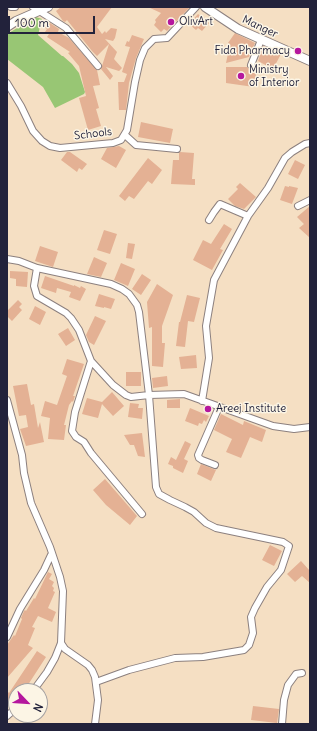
<!DOCTYPE html>
<html>
<head>
<meta charset="utf-8">
<style>
	body { margin:0 }
	#map { position:relative; width:317px; height:731px; overflow:hidden; background:#f5dfc3; font-family:Delius,sans-serif }
	canvas { display:block }
	.frame { position:absolute; inset:0; border:8px solid #22223b; pointer-events:none }
	.north { position:absolute; left:8px; top:683px; width:40px; height:40px; box-sizing:border-box; background:#fcf5e5; border:1px solid #a5a1a1; border-radius:50%; rotate:115deg; font-size:11px; font-weight:700; line-height:16px; text-align:center; color:#22223b }
	.north::after { content:''; display:block; margin:auto; width:14px; height:18px; background:#b5179e; clip-path:polygon(50% 0,100% 100%,50% 72%,0 100%) }
	.scale { position:absolute; left:8px; top:16px; width:87px; height:18px; box-sizing:border-box; border:2px solid #22223b; border-top:0; padding-left:5px; font-size:12px; line-height:14px; white-space:nowrap; color:#22223b; -webkit-text-stroke:3px #fcf5e5; paint-order:stroke }
</style>
</head>
<body>
<div id="map">
<canvas width="317" height="731"></canvas>
<div class="frame"></div>
<div class="north">N</div>
<div class="scale">100 m</div>
</div>
<script>
const ctx = document.querySelector('canvas').getContext('2d');
ctx.lineJoin = 'round';
function fill(path, color) {
  ctx.fillStyle = color;
  ctx.fill(path, 'evenodd');
}
function shape(rows) {
  const path = new Path2D();
  for (const r of rows) {
    path.moveTo(r[0], r[1]);
    for (let i = 2; i < r.length; i += 2) path.lineTo(r[i], r[i + 1]);
  }
  return path;
}
function strokePath(path, color, width, dash) {
  ctx.strokeStyle = color;
  ctx.lineWidth = width;
  ctx.lineCap = dash ? 'butt' : 'round';
  ctx.setLineDash(dash || []);
  ctx.stroke(path);
}
function drawText(font, color, halo, rows, align = 'center') {
  ctx.font = font + ' Delius,sans-serif';
  ctx.lineWidth = 3;
  ctx.setLineDash([]);
  ctx.textBaseline = 'middle';
  ctx.strokeStyle = halo;
  ctx.fillStyle = color;
  for (const [text, x, y, turn = 0] of rows) {
    ctx.save();
    ctx.translate(x, y);
    ctx.rotate((+turn || 0) * Math.PI / 180);
    ctx.textAlign = isNaN(turn) ? turn : align;
    if (halo) ctx.strokeText(text, 0, 0);
    ctx.fillText(text, 0, 0);
    ctx.restore();
  }
}
fill(shape([
	[36,17,42,19,38,35,62,56,63,56,72,64,79,73,85,92,84,94,55,108,43,87,7,59,7,34]
]), '#98c674');
fill(shape([
	[61,7,112,7,97,27,102,34,105,31,106,33,111,28,117,29,115,38,113,41,105,39,117,52,114,59,122,68,119,71,106,67,113,76,110,80,101,69,109,44,97,56,92,51,67,20,65,22,63,21,56,11],
	[148,7,190,7,167,31,164,29,161,32,154,25,156,22,155,20,161,13],
	[198,14,209,23,202,31,198,28,196,30,189,24],
	[47,21,59,29,58,32,69,38,97,70,100,85,93,86,99,108,96,109,101,126,88,130,79,98,86,96,79,66,68,53,70,52,47,37,49,34,45,32,47,29,44,27],
	[235,33,255,43,249,57,226,63,230,44,228,43],
	[132,35,144,39,136,58,129,83,126,110,119,110,118,82,124,82,127,74,122,72,130,47,125,46,127,41,129,42],
	[263,46,281,54,273,69,258,61],
	[226,67,247,67,251,69,257,68,254,87,226,83],
	[141,122,173,129,170,143,138,137],
	[119,146,126,150,116,168,101,159,107,148],
	[67,152,70,152,87,164,82,170,79,168,77,172,61,160],
	[180,152,194,153,192,179,195,179,195,185,171,184,173,160,179,160,179,153],
	[148,158,162,170,152,184,148,181,134,199,129,196,125,201,119,196],
	[295,160,305,165,298,179,288,174],
	[240,183,256,197,244,209,235,206,228,199,238,189,236,187],
	[285,186,289,187,289,186,298,188,292,204,280,200],
	[310,206,310,238,299,228,304,224,297,217],
	[224,224,232,229,220,249,223,250,212,270,193,260,203,240,211,244],
	[104,230,117,234,110,254,97,250],
	[128,243,135,244,132,259,126,258],
	[40,246,58,252,53,267,35,261],
	[94,257,107,263,101,277,87,274],
	[121,263,135,269,128,286,114,280],
	[10,271,28,272,27,287,16,286,16,279,10,278],
	[142,274,151,280,141,295,132,289],
	[45,276,74,286,74,285,80,288,81,286,86,289,80,301,69,297,71,292,57,288,56,293,41,288],
	[157,284,173,295,162,326,162,343,165,343,163,367,152,366,152,327,149,328,147,302],
	[99,294,115,299,111,309,104,307,104,308,95,306],
	[187,295,200,298,194,322,188,321,185,347,176,346,179,322,180,322],
	[18,300,22,304,19,307,22,310,12,321,7,316,7,311],
	[35,306,46,312,40,325,29,319],
	[95,316,106,321,94,345,89,342,86,335],
	[68,328,75,340,66,346,58,334],
	[196,355,197,368,181,369,179,357],
	[67,359,84,364,73,396,75,396,73,402,72,401,69,405,64,425,66,425,64,440,48,439,50,418,41,416,45,401,57,405,67,376,62,374],
	[126,372,141,372,141,386,126,386],
	[167,376,168,386,153,388,152,378],
	[27,384,31,405,34,404,38,428,40,422,44,442,26,446,20,429,28,427,26,415,19,416,13,386],
	[112,392,124,406,113,416,102,404,98,418,82,414,87,398,102,402],
	[180,399,180,408,167,408,167,400],
	[130,403,139,404,138,408,143,408,142,419,128,417],
	[190,408,209,416,206,422,204,420,202,424,199,423,198,426,185,421],
	[221,414,243,425,244,421,266,430,262,442,250,437,241,458,226,452,232,439,214,430],
	[142,433,145,457,138,456,134,445,130,445,124,435],
	[185,441,191,444,184,459,188,461,183,473,173,468,173,466,168,464,171,457,176,460],
	[201,464,216,470,211,481,197,474],
	[105,479,137,516,130,525,106,505,93,490],
	[270,545,282,551,274,566,262,560],
	[301,561,310,571,310,583,302,576,295,582,287,574],
	[48,572,52,574,49,579,54,582,52,586,54,588,53,591,55,592,48,608,56,612,52,622,38,616,32,627,35,628,28,645,33,648,7,678,7,645,14,635,15,636,22,619,21,618,24,611,25,610,26,611,34,598,35,599],
	[37,651,46,657,24,691,16,691,16,695,7,706,7,691,9,693],
	[253,706,279,709,277,723,251,720]
]), '#e4b194');
const minor = shape([
	[11,7,15,7],
	[33,7,66,28,98,66],
	[251,65,261,40],
	[7,83,21,106,33,131,42,141,50,146,60,148,113,143,121,140,127,130,135,82,140,60,145,48,154,39,167,38,196,7],
	[125,135,136,145,177,149],
	[298,206,310,200],
	[209,220,214,212,220,204,248,216],
	[7,259,19,261,37,268,111,284,122,289,129,294,137,305,139,312,149,395,184,394,273,426,294,429,310,427],
	[37,268,34,286,37,296,66,313,71,318,79,330,91,361,113,385,126,395,131,397,149,395,156,487,159,494,170,500,185,507,194,512,206,523,216,528,283,542,289,546,281,570,267,587,255,608,251,617,253,633,249,645,244,650,203,657,175,658,129,670,96,682],
	[91,361,75,412,72,431,76,437,84,442,91,453,142,514],
	[7,400,22,455,24,473,31,503,50,547,60,577,63,591,61,643,55,658,47,672,33,691],
	[202,401,209,358,206,326,214,280,248,216,268,188,285,158,292,152,305,144,310,143],
	[215,465,202,460,199,458,198,455,219,407],
	[7,637,20,609,44,570,51,555],
	[61,643,65,649,88,665,92,670,95,677,98,700,95,724],
	[7,716,16,708],
	[282,724,284,700,288,685,296,674,302,673]
]);
const tertiary = shape([
	[205,7,238,29,310,61],
	[7,27,16,21,48,7]
]);
strokePath(minor, '#8c807f', 8);
strokePath(tertiary, '#8c807f', 10);
strokePath(minor, '#fff', 6);
strokePath(tertiary, '#fff', 8);
for (const [x, y, r, color] of [
	[171,22,4,"#b5179e"],
	[298,51,4,"#b5179e"],
	[241,76,4,"#b5179e"],
	[208,409,4,"#b5179e"]
]) {
  const dot = new Path2D();
  dot.arc(x, y, r, 0, 2 * Math.PI);
  ctx.fillStyle = color;
  ctx.fill(dot);
  strokePath(dot, '#fcf5e5', 1.5);
}
drawText('11px', '#22223b', '#fcf5e5', [
	["OlivArt",179,22],
	["Fida Pharmacy",290,51,"right"],
	["Ministry",249,70],
	["of Interior",249,83],
	["Areej Institute",216,409]
], 'left');
drawText('11px', '#22223b', '#fcf5e5', [
	["Manger",260,27,25],
	["Schools",93,134,-7]
]);
</script>
</body>
</html>
